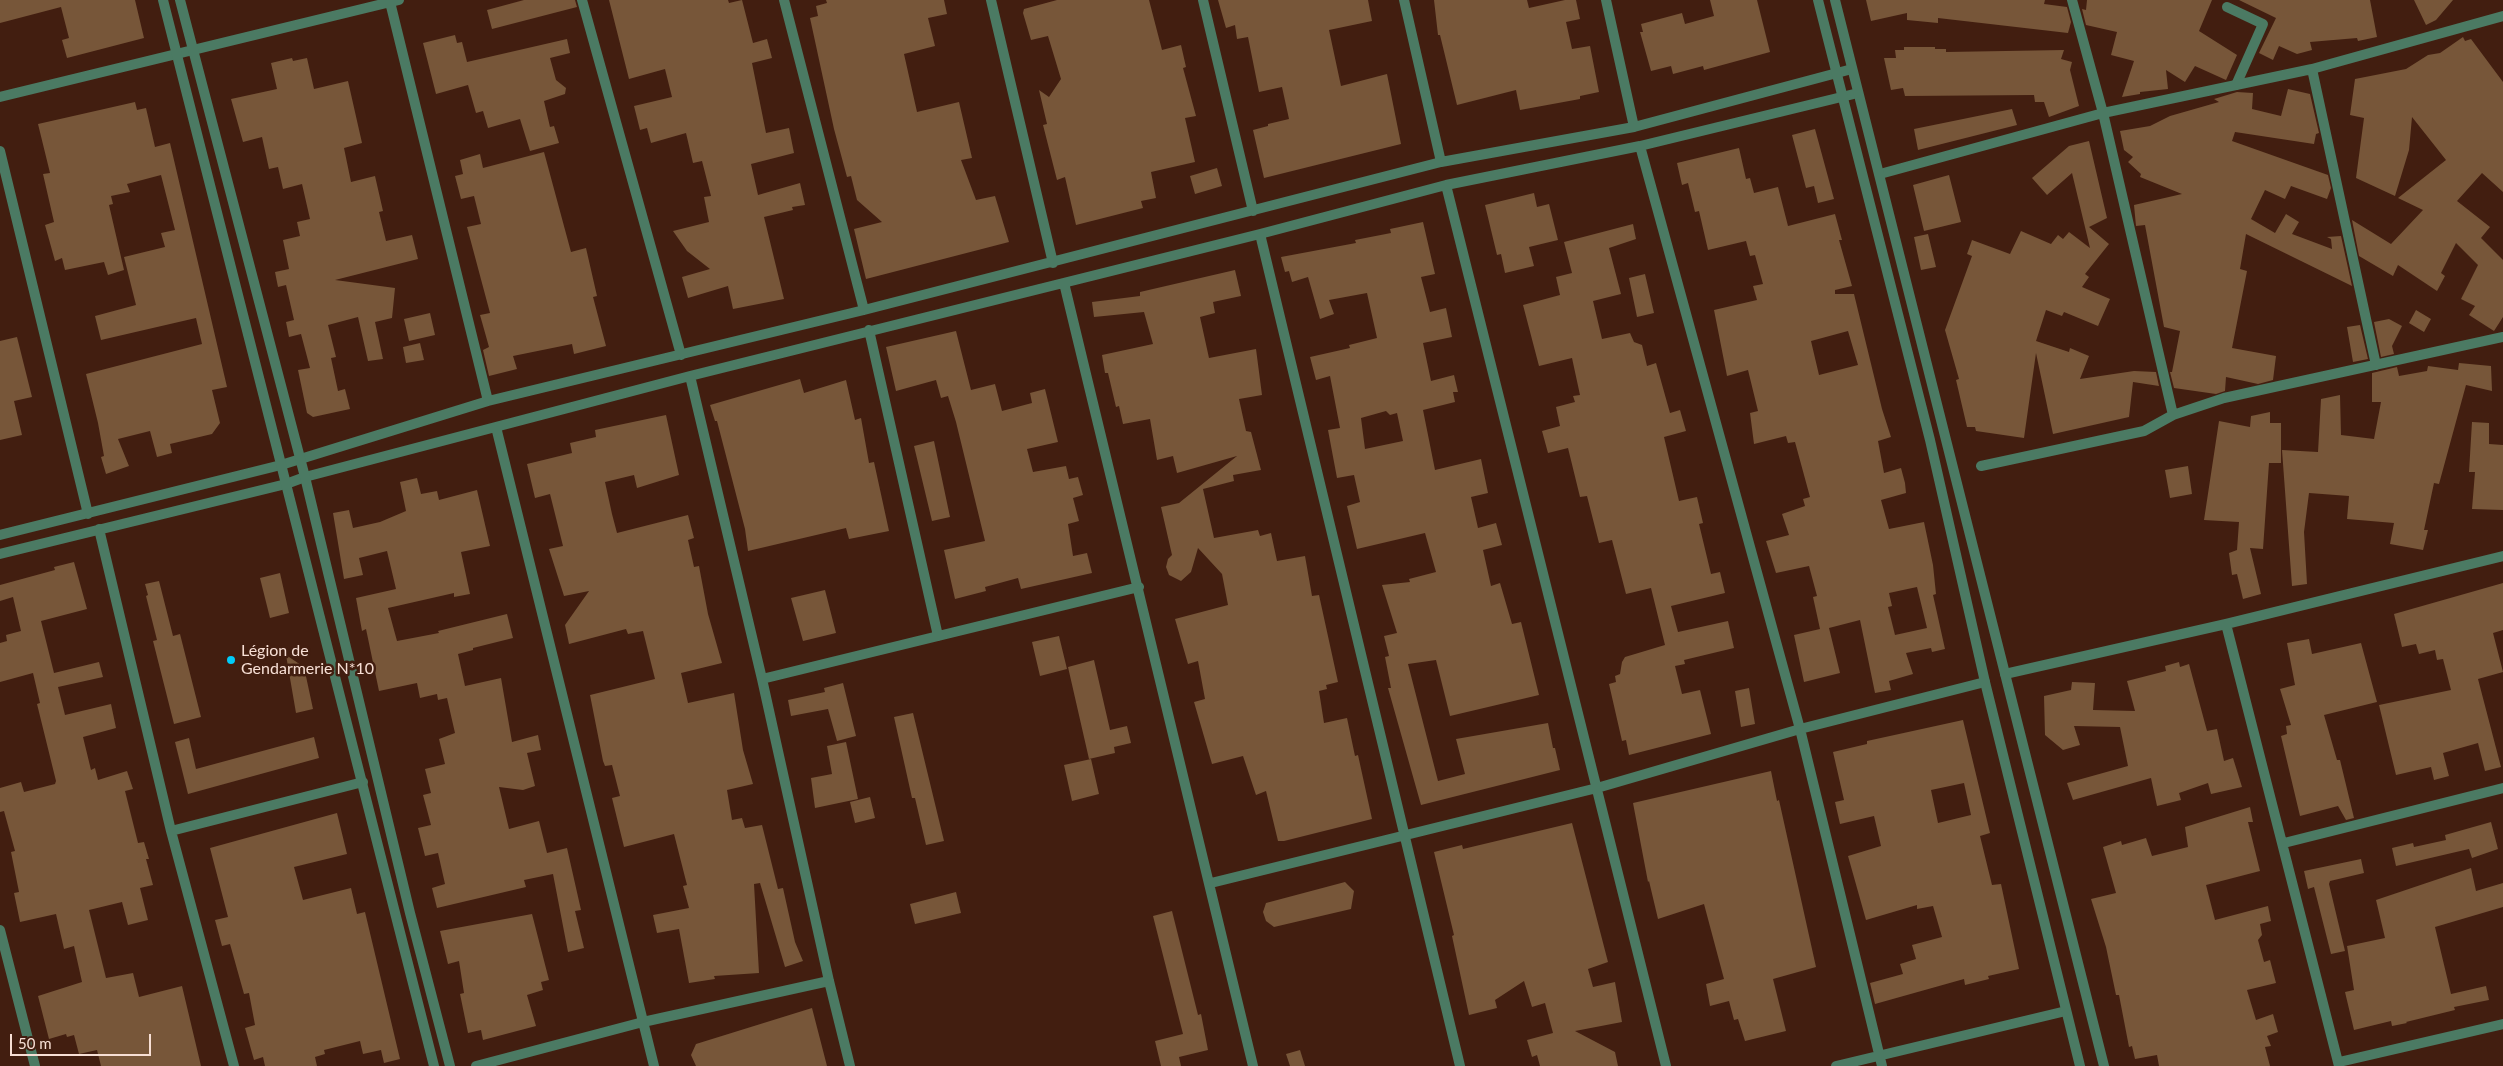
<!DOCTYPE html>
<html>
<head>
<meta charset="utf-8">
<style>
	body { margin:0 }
	#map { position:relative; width:2503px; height:1066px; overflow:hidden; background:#421e10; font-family:Lato,sans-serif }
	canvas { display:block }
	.scale { position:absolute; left:10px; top:1034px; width:141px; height:22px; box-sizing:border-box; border:2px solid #f7dfd5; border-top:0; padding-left:6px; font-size:15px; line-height:18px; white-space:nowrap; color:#f7dfd5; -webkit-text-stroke:4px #421e10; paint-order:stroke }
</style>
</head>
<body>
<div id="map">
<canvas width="2503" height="1066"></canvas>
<div class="scale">50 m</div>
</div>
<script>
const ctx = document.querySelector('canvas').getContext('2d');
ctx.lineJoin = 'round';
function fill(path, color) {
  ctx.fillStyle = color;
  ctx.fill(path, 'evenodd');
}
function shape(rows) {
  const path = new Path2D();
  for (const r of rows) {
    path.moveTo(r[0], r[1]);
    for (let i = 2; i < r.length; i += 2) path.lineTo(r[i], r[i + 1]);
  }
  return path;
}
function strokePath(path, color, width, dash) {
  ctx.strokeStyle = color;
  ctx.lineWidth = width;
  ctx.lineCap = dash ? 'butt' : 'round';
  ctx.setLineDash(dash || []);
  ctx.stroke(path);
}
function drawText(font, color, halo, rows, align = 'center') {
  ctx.font = font + ' Lato,sans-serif';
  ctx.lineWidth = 5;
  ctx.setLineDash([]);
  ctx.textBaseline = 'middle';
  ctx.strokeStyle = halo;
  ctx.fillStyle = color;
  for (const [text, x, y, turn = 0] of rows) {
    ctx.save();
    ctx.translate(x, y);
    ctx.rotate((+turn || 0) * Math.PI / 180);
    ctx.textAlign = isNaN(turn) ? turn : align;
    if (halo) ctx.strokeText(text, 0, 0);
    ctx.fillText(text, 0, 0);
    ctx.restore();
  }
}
fill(shape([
	[0,0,135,0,144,38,67,58,62,40,69,38,61,7,0,23],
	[524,0,575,0,577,7,492,29,487,10],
	[609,0,728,0,729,3,742,0,753,43,767,39,772,58,752,63,766,133,789,128,794,153,751,164,758,195,800,183,805,205,792,207,793,210,764,217,784,299,733,309,728,286,688,298,682,277,710,269,687,251,673,231,709,222,704,197,711,196,702,161,693,163,686,133,651,143,647,128,640,130,634,106,672,97,665,69,629,79],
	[826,0,944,0,947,14,928,18,935,46,904,54,917,112,959,102,972,158,961,160,976,200,995,196,1009,242,866,279,854,229,882,222,857,200,851,176,847,177,834,129,810,18,818,16,816,6,827,3],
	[1057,0,1149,0,1162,50,1181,45,1186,67,1183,68,1196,116,1185,118,1195,162,1151,172,1156,198,1141,201,1143,208,1076,225,1065,177,1057,180,1043,125,1047,124,1039,90,1049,97,1061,79,1048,36,1031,40,1023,13,1024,9],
	[1218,0,1368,0,1372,21,1329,30,1341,86,1387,74,1401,144,1264,178,1253,130,1268,126,1268,124,1289,119,1282,87,1259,92,1248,37,1237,39,1235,25,1226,28],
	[1434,0,1527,0,1529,8,1565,0,1576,0,1580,19,1566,22,1572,49,1590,46,1599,92,1580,96,1580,99,1520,110,1516,90,1457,105,1440,35,1438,35],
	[1710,0,1757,0,1770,52,1704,70,1703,66,1673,74,1671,66,1651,71,1640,32,1643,32,1641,24,1682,13,1685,24,1714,16],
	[1866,0,2045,0,2044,4,2067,7,2071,22,2068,33,1938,18,1938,23,1907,20,1907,13,1871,21],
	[2087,0,2212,0,2199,31,2237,55,2226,80,2195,66,2185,82,2166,70,2168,89,2140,92,2140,94,2122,97,2134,61,2111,55,2117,32,2086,25,2082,9,2086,10],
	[2239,0,2370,0,2377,37,2358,41,2357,38,2310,42,2312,50,2297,54,2279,46,2273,60,2259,53,2276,18],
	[2414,0,2453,0,2436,20,2426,25],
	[455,35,457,43,462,42,467,62,567,39,570,53,550,58,556,80,566,88,565,94,544,101,550,127,554,126,559,143,530,151,520,119,488,128,483,111,476,113,468,85,436,94,423,43],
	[2463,37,2465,41,2471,39,2503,82,2503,192,2482,173,2457,201,2490,227,2481,238,2503,260,2503,317,2494,331,2469,315,2475,306,2461,299,2478,265,2456,243,2441,273,2445,276,2437,291,2398,265,2393,276,2359,256,2352,220,2391,244,2423,210,2398,198,2446,160,2412,117,2409,150,2395,196,2356,178,2364,118,2350,115,2355,79,2406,69,2428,55,2440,53],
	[1904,47,1935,47,1935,49,1946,49,1946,52,2064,50,2061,59,2072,62,2070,70,2079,106,2049,117,2044,102,2035,102,2034,95,1905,96,1903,88,1891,90,1884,58,1896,58,1895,50,1904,50],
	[292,58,293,61,307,58,314,89,348,81,362,143,344,148,351,182,375,176,383,211,379,212,386,241,412,235,418,259,335,280,395,288,392,318,375,322,383,359,368,361,358,317,328,325,336,357,331,358,338,391,345,389,350,409,313,417,307,413,298,370,310,368,301,334,289,337,286,322,294,320,286,285,278,287,275,272,289,269,283,240,300,236,297,222,310,219,302,184,283,189,278,167,269,169,262,137,243,142,231,99,277,89,271,63],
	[2288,89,2310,94,2319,133,2316,134,2314,144,2235,132,2232,141,2328,175,2331,188,2327,199,2291,186,2285,199,2265,190,2251,219,2275,233,2286,214,2299,222,2292,234,2332,249,2331,239,2327,237,2341,236,2352,286,2246,234,2240,269,2247,271,2232,348,2276,356,2273,380,2258,384,2226,377,2225,391,2216,394,2174,388,2170,372,2172,372,2180,331,2164,327,2145,225,2136,226,2134,205,2182,194,2140,177,2141,174,2128,162,2133,157,2124,150,2120,131,2150,126,2170,116,2219,102,2214,99,2237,92,2253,93,2252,109,2281,116],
	[135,102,137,110,146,108,155,147,170,143,227,387,212,390,220,423,212,434,170,444,172,453,157,457,150,431,118,439,129,466,106,474,101,457,104,456,98,423,86,374,202,344,196,318,101,340,95,316,136,305,124,257,165,247,161,233,175,230,161,175,127,184,130,192,111,196,113,204,109,205,124,270,108,275,104,262,65,270,62,258,55,261,45,225,54,222,43,174,50,173,38,124],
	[2012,109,2017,125,1918,150,1914,129],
	[1815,129,1834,199,1818,203,1814,186,1806,188,1792,135],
	[2089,141,2107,218,2089,227,2109,244,2085,274,2089,277,2082,287,2110,299,2098,326,2064,312,2062,316,2046,310,2036,341,2069,352,2070,348,2089,356,2080,379,2134,371,2156,372,2159,386,2133,382,2129,417,2053,434,2036,353,2024,438,1976,431,1975,427,1967,427,1956,380,1959,379,1945,330,1972,256,1967,254,1972,240,2010,254,2021,231,2051,244,2058,235,2063,239,2069,232,2090,248,2072,173,2047,195,2032,178,2069,146],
	[1739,148,1746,179,1750,178,1754,193,1778,187,1788,226,1835,214,1842,240,1839,240,1852,286,1835,290,1835,294,1854,294,1882,409,1891,437,1878,441,1884,473,1901,468,1905,483,1906,493,1881,500,1889,529,1924,522,1933,565,1936,594,1933,595,1945,649,1932,652,1931,648,1906,653,1913,674,1889,681,1891,690,1875,693,1860,620,1829,628,1840,673,1804,682,1794,635,1820,629,1813,597,1817,596,1809,566,1776,573,1766,541,1789,535,1782,514,1805,506,1803,499,1810,497,1795,442,1788,443,1786,436,1754,444,1750,413,1758,411,1748,370,1727,376,1714,310,1757,300,1753,286,1763,284,1755,255,1750,256,1746,241,1708,250,1699,211,1695,212,1688,183,1682,185,1677,163],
	[1848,331,1858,365,1819,375,1811,341],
	[1917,587,1927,628,1895,635,1888,607,1892,606,1889,593],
	[544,152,571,252,586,248,597,296,593,297,606,346,574,354,572,344,513,356,517,369,489,376,483,350,489,347,480,315,490,313,467,227,481,224,474,196,461,199,455,176,463,174,460,160,480,154,483,168],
	[1217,168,1222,186,1195,194,1190,176],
	[1949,175,1961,222,1924,231,1913,185],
	[1534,193,1537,207,1549,204,1558,240,1529,247,1534,266,1505,273,1501,254,1497,255,1485,205],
	[1423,222,1435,274,1421,277,1430,312,1446,308,1452,337,1423,343,1431,381,1454,375,1458,392,1453,392,1455,402,1423,410,1435,470,1481,459,1488,493,1471,497,1478,528,1496,523,1502,545,1483,550,1491,586,1500,583,1512,624,1521,622,1539,695,1450,716,1436,660,1408,664,1438,781,1465,774,1456,739,1548,723,1553,748,1555,748,1560,770,1421,805,1388,688,1391,688,1385,657,1389,656,1384,636,1397,633,1382,585,1410,582,1409,579,1436,572,1425,533,1357,549,1347,506,1360,502,1354,475,1337,478,1328,430,1340,428,1330,376,1316,380,1310,357,1350,348,1349,345,1377,338,1367,293,1329,300,1334,314,1320,319,1308,277,1292,282,1289,271,1285,272,1281,257,1356,243,1355,240,1391,233,1390,229],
	[1386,411,1390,415,1397,413,1403,441,1365,449,1361,418],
	[1633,224,1636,239,1609,248,1621,294,1593,301,1602,339,1630,333,1634,342,1642,345,1647,366,1656,363,1670,413,1680,410,1686,431,1664,437,1679,501,1697,497,1703,523,1699,524,1711,574,1720,572,1725,593,1671,606,1678,632,1728,621,1734,648,1684,660,1685,664,1675,666,1682,694,1700,690,1711,734,1629,755,1626,740,1622,741,1609,684,1616,682,1615,676,1620,674,1622,662,1625,657,1665,645,1651,588,1626,594,1612,540,1599,543,1587,496,1580,497,1568,448,1548,453,1542,431,1560,426,1556,407,1575,402,1573,396,1580,395,1572,358,1539,366,1523,305,1560,295,1556,277,1572,273,1564,242],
	[1928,234,1936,267,1921,270,1914,237],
	[1235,270,1241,296,1213,302,1215,313,1200,317,1209,358,1256,349,1262,395,1239,399,1246,431,1251,432,1261,470,1233,475,1234,481,1203,489,1214,538,1258,530,1260,536,1271,533,1277,561,1305,556,1312,596,1319,595,1338,682,1326,685,1327,689,1319,691,1324,723,1347,718,1355,756,1358,755,1372,819,1284,841,1278,841,1266,791,1256,795,1243,756,1212,764,1194,702,1205,699,1198,661,1188,664,1175,619,1228,605,1222,574,1198,548,1191,572,1181,581,1169,575,1166,567,1168,559,1172,555,1161,507,1179,503,1237,456,1177,473,1173,456,1157,460,1150,419,1123,424,1119,406,1116,407,1108,373,1105,373,1102,355,1153,344,1144,312,1094,317,1092,302,1140,296,1140,292],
	[1645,274,1654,313,1637,317,1629,278],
	[2416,310,2431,319,2424,332,2409,323],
	[430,313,435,335,409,341,404,319],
	[2389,319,2402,326,2392,346,2394,354,2381,357,2374,322],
	[2360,325,2368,359,2353,362,2347,327],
	[956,331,971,390,995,384,1002,411,1032,403,1030,393,1045,389,1058,442,1027,449,1033,472,1066,466,1069,479,1078,477,1083,495,1073,498,1079,521,1068,524,1073,556,1087,553,1092,573,1021,589,1018,578,985,587,986,591,955,599,944,550,985,541,956,422,948,396,941,398,936,380,896,391,886,347],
	[17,337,32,397,14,401,22,435,0,440,0,341],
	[420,343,424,360,406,363,403,347],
	[2459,363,2491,366,2492,391,2466,385,2439,484,2434,483,2424,530,2428,530,2423,550,2390,544,2394,523,2347,519,2349,496,2309,493,2304,532,2307,584,2292,586,2282,450,2318,452,2321,399,2340,395,2341,435,2374,439,2381,402,2372,402,2372,373,2397,367,2399,376,2427,371,2428,366,2458,370],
	[800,379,804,393,846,380,855,420,861,418,869,463,874,462,889,531,849,539,846,528,748,551,745,529,717,421,715,421,710,405],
	[2270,412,2270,423,2281,423,2281,463,2269,463,2263,549,2250,548,2261,594,2243,599,2237,574,2232,575,2229,553,2237,550,2239,522,2204,520,2219,421,2250,427,2251,416],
	[666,415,679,475,637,488,634,475,605,482,612,514,617,533,688,515,694,538,688,540,694,567,699,566,708,614,722,663,681,673,688,703,734,693,743,750,753,784,727,790,732,820,742,818,745,828,762,825,778,889,783,888,795,942,803,961,785,967,760,883,754,884,759,973,714,976,715,979,689,983,679,929,657,933,653,915,689,908,683,886,687,885,674,834,624,847,612,798,620,796,612,765,605,766,603,761,590,695,655,679,643,631,628,634,626,629,569,644,565,625,589,591,564,596,549,549,563,546,550,494,535,498,527,464,572,453,570,443,596,437,595,430],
	[2472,422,2489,423,2489,444,2503,445,2503,510,2472,509,2475,472,2469,472],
	[934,441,950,517,932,521,914,446],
	[2188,466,2192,494,2170,498,2165,470],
	[417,478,421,494,437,491,439,500,477,490,490,546,461,552,470,594,454,597,454,593,388,608,397,641,439,633,438,631,507,614,513,638,473,648,473,650,458,654,465,686,501,678,512,742,538,735,541,750,527,753,535,786,523,790,499,787,509,829,539,821,547,853,567,848,581,910,575,911,584,948,568,952,553,874,524,880,526,887,437,908,432,888,445,884,438,853,425,856,418,828,431,825,423,795,431,793,425,769,445,764,439,739,455,733,447,698,438,700,437,694,420,698,417,683,379,691,366,629,362,631,356,598,396,589,387,551,359,558,363,575,344,579,333,513,349,510,353,528,380,522,406,511,400,482],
	[74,562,87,609,41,621,54,673,99,662,103,677,58,687,65,715,111,704,116,728,83,737,91,770,95,768,98,780,127,771,133,789,125,791,138,843,144,842,149,859,146,859,153,885,140,888,148,920,128,925,122,902,89,910,106,978,133,973,139,997,182,986,201,1066,101,1066,97,1050,79,1054,74,1035,67,1037,66,1034,49,1039,38,996,82,982,74,946,64,949,56,914,20,922,14,893,19,892,11,852,15,851,4,811,0,812,0,788,21,782,24,792,55,784,56,781,37,704,40,703,33,673,0,682,0,643,7,641,6,635,21,631,13,597,0,601,0,585,55,570,54,567],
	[280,573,289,613,270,618,260,578],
	[159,581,173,636,180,634,201,717,174,724,153,641,157,640,146,596,148,595,145,584],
	[2503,583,2503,630,2493,633,2503,672,2478,679,2501,767,2485,771,2478,743,2443,753,2449,776,2434,780,2431,767,2396,775,2379,705,2451,690,2443,659,2437,660,2435,650,2419,654,2416,644,2402,647,2394,614],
	[825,590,836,633,803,641,791,598],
	[1059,636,1067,669,1040,676,1032,642],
	[2309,639,2312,654,2361,643,2377,702,2324,715,2337,760,2340,760,2354,818,2346,820,2338,806,2300,816,2281,736,2287,734,2286,726,2291,725,2280,689,2295,685,2287,643],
	[286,655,304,667,313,709,296,713],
	[1094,660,1110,730,1127,726,1131,743,1114,747,1115,753,1089,759,1068,667],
	[2179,662,2180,667,2189,664,2207,731,2217,729,2224,761,2233,758,2242,787,2211,794,2208,783,2179,793,2181,800,2157,806,2151,778,2073,800,2067,783,2128,766,2120,727,2074,726,2080,745,2063,750,2045,735,2044,696,2071,690,2072,682,2095,683,2093,710,2135,711,2127,681,2166,671,2165,666],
	[843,683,856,736,837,741,828,709,791,716,788,700,825,692,824,688],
	[1749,688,1755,724,1741,727,1735,691],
	[913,713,944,841,926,845,915,798,912,798,894,717],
	[1963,720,1990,833,1980,836,1992,885,2001,884,2019,969,1988,976,1989,979,1965,985,1964,979,1875,1004,1870,983,1903,974,1900,964,1916,959,1912,945,1942,937,1933,906,1917,909,1917,905,1866,920,1848,856,1881,846,1874,816,1840,824,1835,802,1844,800,1833,752,1867,744,1867,741],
	[1964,783,1971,815,1938,823,1931,790],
	[314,737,319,758,188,794,175,742,189,738,196,769],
	[846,742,858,799,815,808,811,778,832,774,827,746],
	[1091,759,1099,794,1072,801,1064,765],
	[1771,771,1777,801,1779,800,1816,967,1773,979,1786,1031,1745,1041,1738,1019,1734,1020,1729,1001,1710,1006,1706,984,1724,979,1704,904,1658,919,1649,881,1648,882,1633,803],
	[870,797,875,818,855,823,850,802],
	[2250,807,2253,822,2248,822,2260,871,2206,885,2215,920,2268,906,2271,921,2260,924,2262,935,2258,940,2264,962,2270,960,2276,983,2247,990,2256,1020,2273,1014,2278,1032,2267,1036,2271,1046,2265,1047,2270,1066,2159,1066,2157,1055,2135,1059,2132,1046,2129,1047,2119,995,2116,995,2106,947,2091,899,2116,893,2103,847,2121,841,2122,845,2146,838,2152,856,2188,847,2185,827],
	[337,813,347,854,294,867,303,900,351,888,357,914,365,912,400,1059,384,1063,381,1050,363,1054,360,1041,324,1050,325,1054,315,1057,317,1066,265,1066,263,1057,254,1060,245,1028,255,1025,249,993,244,994,230,944,222,946,215,920,228,917,210,848],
	[2491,822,2498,849,2472,858,2469,849,2396,866,2392,848,2413,843,2414,847,2446,840,2445,835],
	[1572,823,1608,962,1588,969,1593,987,1615,982,1622,1022,1575,1031,1615,1052,1618,1066,1540,1066,1537,1055,1532,1057,1527,1040,1553,1033,1545,1003,1532,1007,1524,981,1495,1000,1497,1008,1469,1015,1452,936,1454,935,1434,852,1462,845,1463,849],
	[2361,859,2364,873,2330,881,2329,884,2345,951,2331,954,2314,887,2308,889,2304,871],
	[2471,868,2476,891,2503,883,2503,907,2435,927,2451,994,2486,986,2489,1000,2454,1007,2455,1010,2406,1022,2407,1023,2392,1026,2391,1021,2354,1030,2345,992,2354,990,2347,946,2385,938,2376,900],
	[1345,882,1354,891,1351,909,1274,927,1266,921,1263,912,1266,903],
	[956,892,961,913,915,924,910,904],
	[1172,911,1198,1015,1201,1014,1208,1050,1179,1057,1181,1066,1161,1066,1155,1041,1183,1034,1153,916],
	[532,914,549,980,541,982,543,990,527,995,536,1026,483,1040,481,1030,468,1033,460,994,464,993,459,961,448,964,440,931],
	[812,1008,827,1066,696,1066,691,1055,696,1044],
	[1300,1050,1305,1066,1290,1066,1286,1054]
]), '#775639');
strokePath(shape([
	[2227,7,2263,24,2236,85]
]), '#4b7a63', 10);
strokePath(shape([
	[582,0,681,355],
	[784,0,864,310],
	[991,0,1053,263],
	[1203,0,1253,211],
	[1404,0,1441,162],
	[1606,0,1634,127],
	[2072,0,2103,113,2173,415],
	[390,2,488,401],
	[2312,69,2376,365],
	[0,97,399,0],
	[1640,146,1800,729,1882,1066],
	[0,151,88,514],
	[1880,174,2103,113,2312,69,2503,16],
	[1446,185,1666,1066],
	[1260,234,1460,1066],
	[1064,283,1253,1066],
	[869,330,938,636],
	[690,376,762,679,829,981,850,1066],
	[496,427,654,1066],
	[1981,466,2144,431,2173,415,2224,398,2503,337],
	[99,529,171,831,234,1066],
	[0,535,281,465,488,401,864,310,1441,162,1634,127,1852,69],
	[0,554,286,484,305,477,690,376,1260,234,1446,185,1640,146,1858,93],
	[2226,624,2339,1066],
	[2005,674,2226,624,2503,556],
	[762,679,1139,587],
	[171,831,363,782],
	[2284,843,2503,788],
	[1211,883,1597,788,1800,729,1985,682],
	[0,930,35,1066],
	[2339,1062,2503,1024],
	[476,1066,643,1022,829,981],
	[1836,1066,2066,1011]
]), '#4b7a63', 10);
strokePath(shape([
	[163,0,434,1066],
	[180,0,305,477,410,913,450,1066],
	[1818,0,1930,440,1985,682,2080,1066],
	[1835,0,2104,1066]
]), '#4b7a63', 10);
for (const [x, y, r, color] of [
	[231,660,5,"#00cbf9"]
]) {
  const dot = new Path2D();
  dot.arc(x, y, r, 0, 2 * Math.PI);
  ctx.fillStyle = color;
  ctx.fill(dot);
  strokePath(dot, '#421e10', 2);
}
drawText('16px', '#f7dfd5', '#421e10', [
	["Légion de",241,651],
	["Gendarmerie N*10",241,669]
], 'left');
</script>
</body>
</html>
